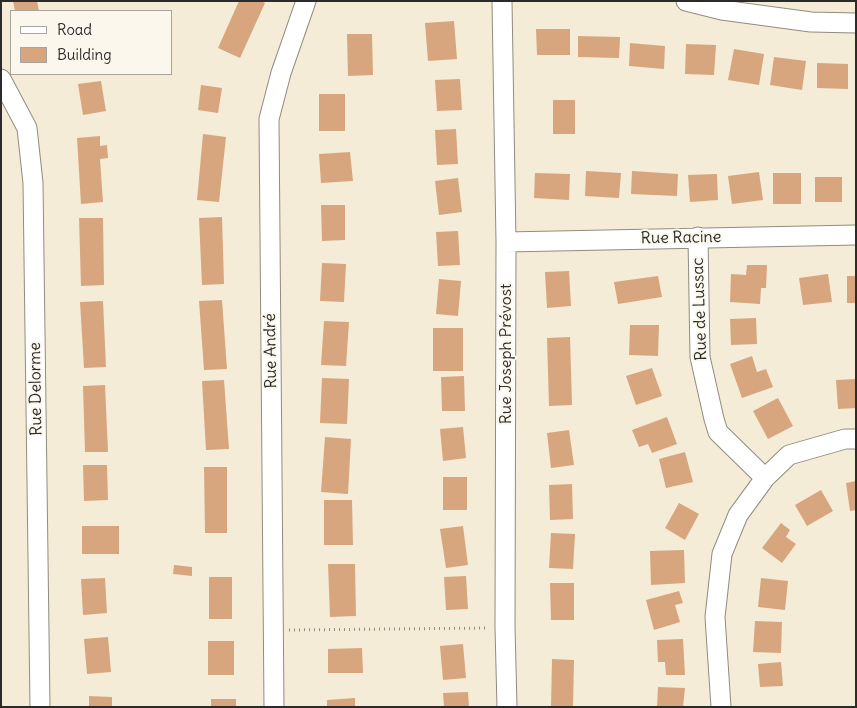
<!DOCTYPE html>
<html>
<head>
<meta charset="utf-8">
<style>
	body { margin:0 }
	#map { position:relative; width:857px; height:708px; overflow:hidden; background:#f4ecd6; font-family:Delius,sans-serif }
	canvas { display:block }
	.frame { position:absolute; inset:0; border:2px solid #2b2b2b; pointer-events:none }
	.legend { position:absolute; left:10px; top:10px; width:162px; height:65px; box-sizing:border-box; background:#fbf7ec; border:1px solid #a8a59f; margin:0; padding:6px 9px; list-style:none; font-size:15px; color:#2b2b2b }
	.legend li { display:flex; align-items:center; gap:10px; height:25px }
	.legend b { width:25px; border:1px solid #a8a59f }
</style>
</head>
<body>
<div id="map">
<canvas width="857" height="708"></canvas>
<div class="frame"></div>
<ul class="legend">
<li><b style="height:6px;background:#fff"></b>Road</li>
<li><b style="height:14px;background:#d7a67e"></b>Building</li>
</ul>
</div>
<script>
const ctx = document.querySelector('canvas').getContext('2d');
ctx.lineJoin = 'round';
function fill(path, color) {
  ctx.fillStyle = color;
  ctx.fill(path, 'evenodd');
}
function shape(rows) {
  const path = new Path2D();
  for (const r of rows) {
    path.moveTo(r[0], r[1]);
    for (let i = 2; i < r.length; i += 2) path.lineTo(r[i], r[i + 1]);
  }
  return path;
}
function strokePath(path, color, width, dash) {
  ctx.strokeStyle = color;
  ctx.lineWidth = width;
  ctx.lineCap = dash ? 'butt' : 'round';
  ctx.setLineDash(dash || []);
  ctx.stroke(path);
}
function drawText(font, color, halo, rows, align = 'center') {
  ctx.font = font + ' Delius,sans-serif';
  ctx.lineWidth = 4;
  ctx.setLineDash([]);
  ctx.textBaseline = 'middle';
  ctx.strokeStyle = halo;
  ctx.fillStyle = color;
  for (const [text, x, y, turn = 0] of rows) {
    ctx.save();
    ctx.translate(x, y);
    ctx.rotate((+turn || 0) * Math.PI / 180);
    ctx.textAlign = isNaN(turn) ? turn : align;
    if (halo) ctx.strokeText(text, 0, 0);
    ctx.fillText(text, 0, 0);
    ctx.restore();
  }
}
fill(shape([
	[13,1,37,1,39,11,15,11],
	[239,1,261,1,265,3,240,58,218,48],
	[454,21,457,59,428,61,425,23],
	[536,29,570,29,570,55,537,55],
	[347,34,372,34,373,75,348,76],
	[578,36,620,37,619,58,578,57],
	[630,43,665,46,664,69,629,66],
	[686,44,716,45,714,75,685,74],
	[734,49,764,54,759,85,728,80],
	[774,57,806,61,802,90,770,85],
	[817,63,848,64,848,89,817,88],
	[460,79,462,110,437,111,435,80],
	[101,81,106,111,83,115,78,84],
	[201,85,222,88,218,113,198,110],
	[319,94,345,94,345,131,319,131],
	[553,100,575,100,575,134,553,134],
	[456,129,458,164,437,165,435,130],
	[203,134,226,137,219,202,197,200],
	[100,136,100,146,107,145,108,158,100,159,103,202,81,204,77,138],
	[350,152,353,181,321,183,319,154],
	[586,171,621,173,619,198,585,196],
	[632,171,678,174,677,196,631,194],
	[759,172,763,200,732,204,728,176],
	[535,173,570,174,569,200,534,198],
	[773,173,801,173,801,204,773,204],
	[717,174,718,200,690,202,688,175],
	[815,177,842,177,842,202,815,202],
	[458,178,462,212,439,215,435,181],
	[321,205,345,205,345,240,322,241],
	[222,217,224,284,202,285,199,218],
	[79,218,103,218,104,285,81,286],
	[458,231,460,265,438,266,436,232],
	[322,263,346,264,344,302,320,301],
	[747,265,767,265,766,288,761,288,760,304,730,302,731,274,746,275],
	[569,271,571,306,547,308,545,272],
	[828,274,832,302,803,305,799,278],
	[658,276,662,297,618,304,614,282],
	[847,276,856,276,856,303,847,303],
	[439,279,461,281,458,316,436,314],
	[222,300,227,369,204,370,199,301],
	[103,301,106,367,84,368,80,302],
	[756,318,757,344,731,345,730,319],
	[324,321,349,322,346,366,321,365],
	[630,325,659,325,658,356,629,355],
	[433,328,463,328,463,371,433,371],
	[570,337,572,405,549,406,547,338],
	[752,356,757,372,766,369,773,387,742,398,730,364],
	[652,368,662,396,636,405,626,376],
	[464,376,465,411,442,411,441,377],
	[322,378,349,379,347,424,320,423],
	[856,379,856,408,838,409,836,380],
	[224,380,229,449,206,450,202,381],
	[105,385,108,452,85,452,83,386],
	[778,398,793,426,768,439,753,411],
	[667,417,677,444,652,453,648,444,639,447,632,430],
	[463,427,466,458,443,461,440,429],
	[569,430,574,465,551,468,547,433],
	[325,437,351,439,348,494,321,492],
	[685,452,693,482,666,488,659,459],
	[83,465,107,465,108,500,84,501],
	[204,467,227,467,227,533,205,533],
	[443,477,467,477,467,510,443,510],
	[856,481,856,510,850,511,846,483],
	[572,484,573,519,550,520,549,485],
	[821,490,833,511,807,526,795,505],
	[324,500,352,500,353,545,324,545],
	[679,503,699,514,685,540,665,528],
	[781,523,790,530,786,537,796,544,782,563,762,548],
	[82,526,119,526,119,554,82,554],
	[463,526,468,565,446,568,440,529],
	[551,533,575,534,573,569,549,568],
	[684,550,685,583,651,585,650,551],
	[328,564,355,564,356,616,330,617],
	[174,565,192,567,192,576,173,574],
	[466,576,468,609,446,610,444,577],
	[209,577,232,577,232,619,209,619],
	[105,578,107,613,83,615,81,579],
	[761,578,788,581,785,610,758,607],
	[550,583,574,583,574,620,551,620],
	[679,591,683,603,675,605,680,622,654,630,646,600],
	[755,621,782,622,781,653,753,652],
	[108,637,111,672,87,674,84,639],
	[683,639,685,675,666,675,665,662,658,662,657,640],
	[208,641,234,641,234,675,208,675],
	[463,644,466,678,443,680,440,646],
	[362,648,363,673,328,673,328,649],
	[552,659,574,660,573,707,551,707],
	[781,662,783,686,760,687,758,664],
	[658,687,685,688,683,707,657,707],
	[468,692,469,707,444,707,443,693],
	[89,696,112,697,112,707,89,707],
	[355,698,355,707,327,707,327,700],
	[211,699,236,699,236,707,211,707]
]), '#d7a67e');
const street = shape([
	[502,1,506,242,505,627,507,707],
	[686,1,722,10,811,22,856,23],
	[1,79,27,128,33,183,40,707],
	[698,237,700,357,714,419,718,432,765,478],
	[506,242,856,235],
	[274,707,269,119,281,73,306,1],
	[721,707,715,617,722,554,738,515,765,478,789,455,845,439,856,439]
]);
strokePath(street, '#908c80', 21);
strokePath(shape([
	[289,630,488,628]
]), '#908c80', 3, [1, 4]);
strokePath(street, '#fff', 19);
drawText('16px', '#2b2b2b', '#fbf7ec', [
	["Rue Racine",681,238,-1],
	["Rue de Lussac",700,309,-92],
	["Rue André",271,351,-91],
	["Rue Joseph Prévost",506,354,-90],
	["Rue Delorme",36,389,-91]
]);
</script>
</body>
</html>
